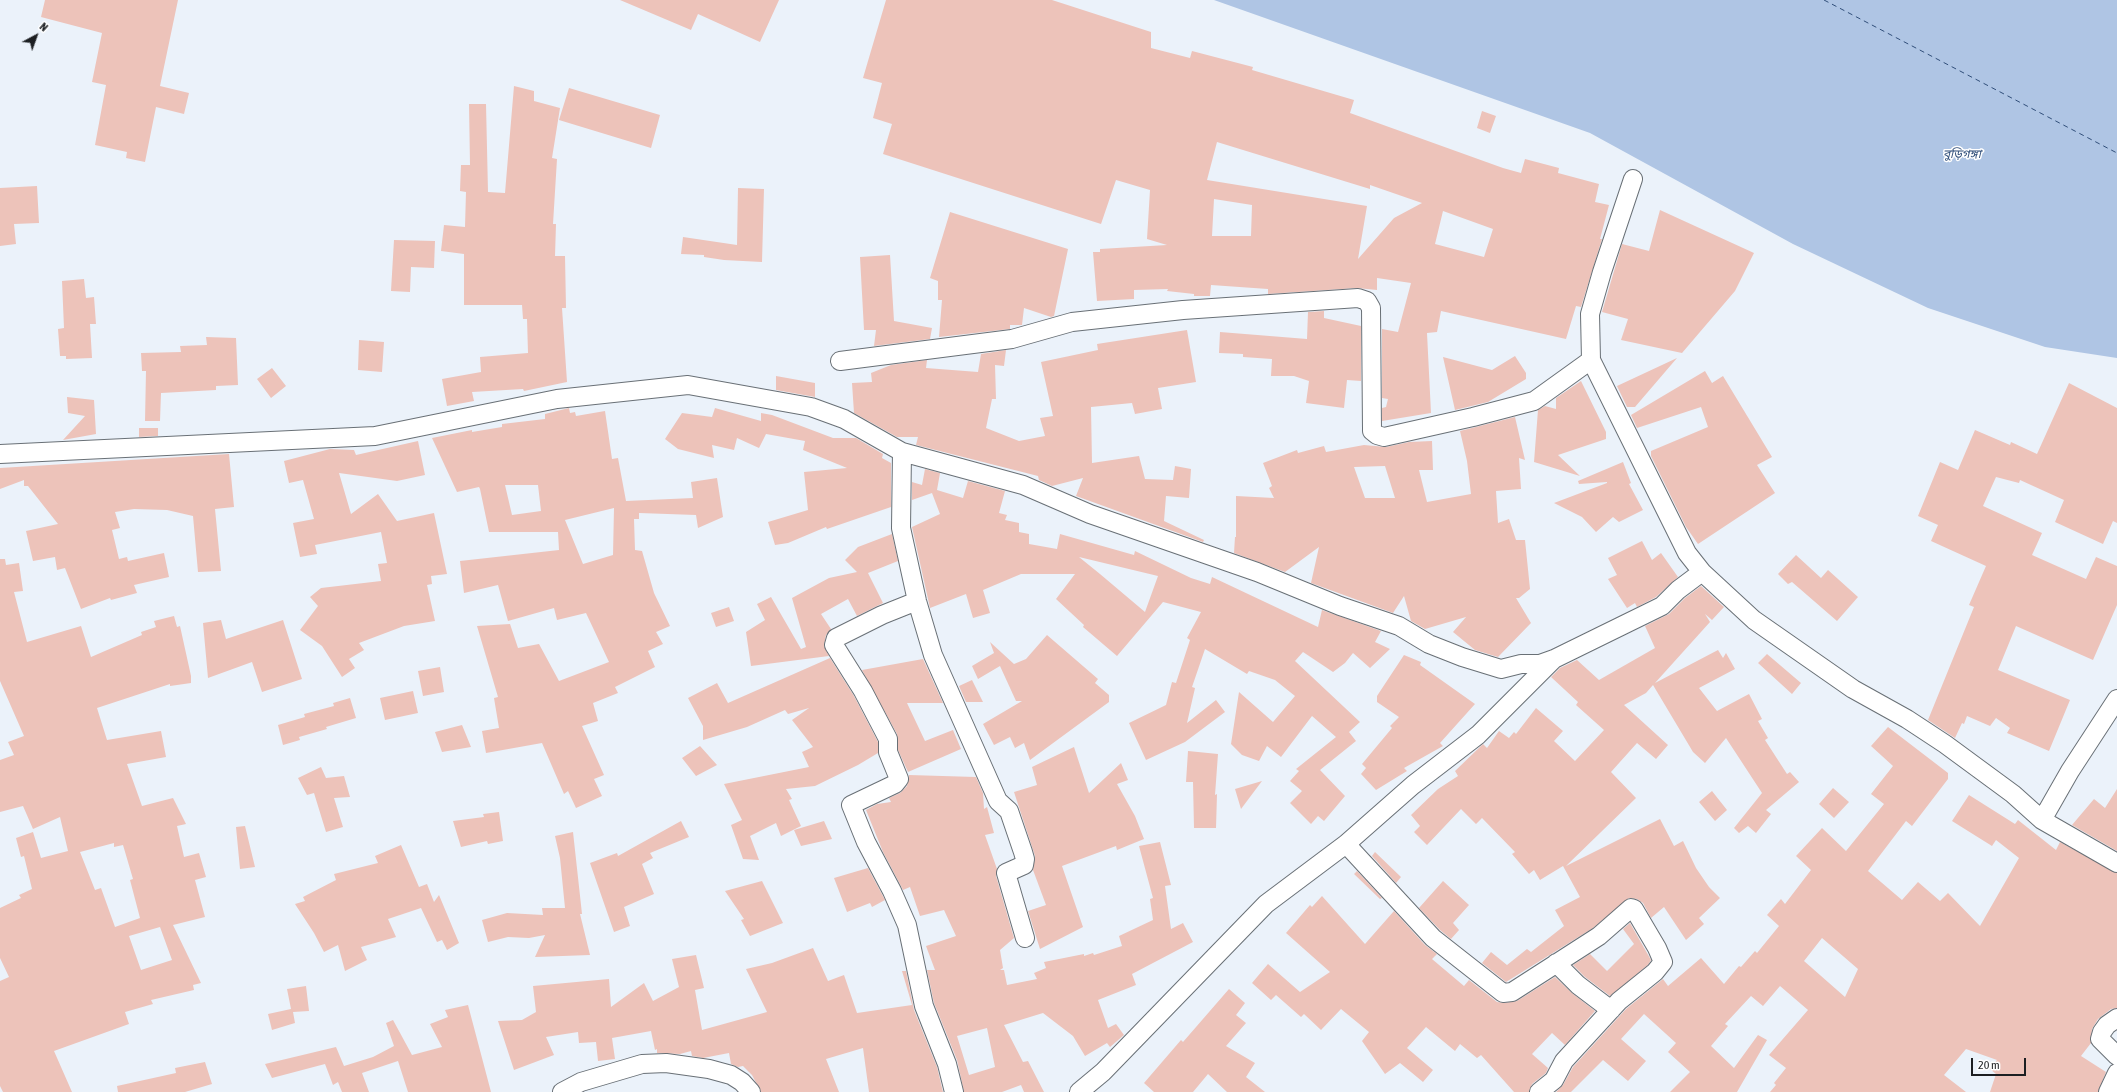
<!DOCTYPE html>
<html>
<head>
<meta charset="utf-8">
<style>
	body { margin:0 }
	#map { position:relative; width:2117px; height:1092px; overflow:hidden; background:#ebf2fa; font-family:"Asap Condensed",sans-serif }
	canvas { display:block }
	.north { position:absolute; left:16px; top:16px; width:40px; height:40px; -webkit-text-stroke:3px #fff; paint-order:stroke; rotate:41deg; font-size:11px; font-weight:700; line-height:16px; text-align:center; color:#1c1f22 }
	.north::after { content:''; display:block; margin:auto; width:14px; height:18px; background:#1c1f22; clip-path:polygon(50% 0,100% 100%,50% 72%,0 100%) }
	.scale { position:absolute; left:1971px; top:1058px; width:55px; height:18px; box-sizing:border-box; border:2px solid #1c1f22; border-top:0; padding-left:5px; font-size:12px; line-height:14px; white-space:nowrap; color:#1c1f22; -webkit-text-stroke:3px #fff; paint-order:stroke }
</style>
</head>
<body>
<div id="map">
<canvas width="2117" height="1092"></canvas>
<div class="north">N</div>
<div class="scale">20 m</div>
</div>
<script>
const ctx = document.querySelector('canvas').getContext('2d');
ctx.lineJoin = 'round';
function fill(path, color) {
  ctx.fillStyle = color;
  ctx.fill(path, 'evenodd');
}
function shape(rows) {
  const path = new Path2D();
  for (const r of rows) {
    path.moveTo(r[0], r[1]);
    for (let i = 2; i < r.length; i += 2) path.lineTo(r[i], r[i + 1]);
  }
  return path;
}
function strokePath(path, color, width, dash) {
  ctx.strokeStyle = color;
  ctx.lineWidth = width;
  ctx.lineCap = dash ? 'butt' : 'round';
  ctx.setLineDash(dash || []);
  ctx.stroke(path);
}
function drawText(font, color, halo, rows, align = 'center') {
  ctx.font = font + ' "Asap Condensed","Noto Sans Bengali",sans-serif';
  ctx.lineWidth = 3;
  ctx.setLineDash([]);
  ctx.textBaseline = 'middle';
  ctx.strokeStyle = halo;
  ctx.fillStyle = color;
  for (const [text, x, y, turn = 0] of rows) {
    ctx.save();
    ctx.translate(x, y);
    ctx.rotate((+turn || 0) * Math.PI / 180);
    ctx.textAlign = isNaN(turn) ? turn : align;
    if (halo) ctx.strokeText(text, 0, 0);
    ctx.fillText(text, 0, 0);
    ctx.restore();
  }
}
fill(shape([
	[1214,0,2117,0,2117,358,2045,347,1928,308,1793,244,1590,133]
]), '#afc5e4');
strokePath(shape([
	[1824,0,2117,153]
]), '#314f7a', 1, [5, 4]);
fill(shape([
	[45,0,178,0,160,86,189,93,184,114,156,107,145,162,126,158,127,152,95,145,106,85,92,82,102,33,41,17],
	[620,0,779,0,760,42,698,14,691,30],
	[886,0,1052,0,1151,32,1151,48,1190,58,1192,51,1253,67,1252,70,1354,100,1350,113,1503,168,1521,173,1525,159,1559,168,1558,173,1599,184,1595,202,1609,205,1600,239,1602,239,1581,307,1576,306,1566,339,1441,311,1437,332,1427,333,1431,413,1382,421,1382,408,1386,407,1388,399,1382,398,1382,329,1398,332,1411,283,1377,278,1377,290,1357,288,1268,294,1268,289,1211,285,1210,296,1194,296,1194,294,1167,291,1168,289,1134,290,1134,299,1097,301,1093,252,1100,252,1100,249,1167,245,1147,239,1150,190,1116,180,1101,224,883,154,892,124,873,118,882,83,863,78],
	[1217,142,1370,189,1370,185,1422,203,1394,218,1358,259,1367,206,1207,180],
	[1214,199,1252,205,1251,236,1212,236],
	[1443,211,1493,229,1484,257,1435,244],
	[514,86,534,91,534,101,560,108,552,158,557,159,553,224,556,224,555,256,565,256,566,308,562,308,567,382,524,391,523,389,472,392,474,401,447,406,442,379,481,372,480,357,528,353,527,319,523,319,522,305,464,305,464,254,441,251,444,225,465,227,466,192,460,191,461,165,470,165,469,104,486,104,488,192,505,193],
	[569,88,660,115,651,148,559,120],
	[1482,111,1496,116,1490,133,1477,128],
	[37,186,39,223,14,224,16,244,0,246,0,188],
	[738,188,764,189,762,262,724,260,704,257,704,255,681,254,683,237,737,245],
	[1660,210,1754,253,1735,291,1682,353,1621,340,1628,319,1602,312,1622,244,1649,251],
	[950,212,1068,249,1054,316,1051,317,1024,308,1022,325,1010,325,1010,329,939,337,942,300,938,300,938,281,930,278],
	[394,240,435,241,434,268,411,267,410,292,391,291],
	[890,255,894,321,932,328,930,339,874,346,876,330,864,330,860,257],
	[84,279,86,298,94,297,96,324,90,324,92,358,66,359,66,356,60,356,58,329,64,328,62,281],
	[1324,311,1324,318,1361,326,1361,381,1347,380,1344,408,1306,403,1309,381,1294,376,1271,376,1272,359,1243,357,1243,354,1219,353,1220,332,1307,339,1308,312],
	[1187,330,1196,382,1158,388,1162,409,1135,414,1132,403,1091,407,1092,463,1139,456,1145,479,1173,480,1175,466,1191,469,1189,498,1166,496,1164,521,1204,540,1203,542,1076,496,1083,478,1052,486,1039,480,1038,476,916,445,918,437,897,437,854,413,852,383,872,382,871,373,891,365,927,360,926,368,978,372,981,354,1006,350,1004,366,995,365,996,399,992,399,986,428,1019,441,1045,436,1040,418,1053,416,1041,362,1098,350,1097,344],
	[206,337,236,338,238,385,216,386,216,390,161,393,160,421,145,421,146,371,142,371,141,353,181,352,180,346,207,345],
	[359,340,384,342,382,372,358,370],
	[1515,356,1526,373,1526,379,1488,402,1455,410,1443,357,1492,370],
	[1677,358,1635,407,1627,407,1617,386],
	[272,368,286,386,271,398,257,379],
	[1705,371,1712,383,1723,376,1772,457,1757,465,1775,493,1698,544,1686,527,1651,456,1651,451,1708,427,1701,407,1637,428,1631,415],
	[776,376,815,383,815,397,776,390],
	[1581,381,1606,432,1606,439,1558,455,1580,476,1534,462,1538,410,1545,406,1556,409,1556,398],
	[2069,383,2117,408,2117,523,2113,521,2103,544,2055,522,2064,500,2020,480,2019,483,1996,477,1983,506,2042,533,2032,555,2086,579,2096,557,2117,566,2117,605,2093,660,2016,626,1998,670,2070,700,2049,751,2007,733,2010,728,1996,718,1990,726,1967,716,1964,724,1962,723,1955,738,1928,720,1974,607,1969,605,1986,566,1931,541,1938,525,1918,516,1940,462,1958,470,1975,430,2010,445,2011,442,2037,454],
	[67,397,94,400,96,434,63,440,85,416,68,413],
	[569,408,570,413,575,412,576,416,605,411,612,459,618,458,626,501,693,498,691,482,717,478,723,517,698,528,696,515,639,513,639,519,634,519,635,550,642,551,654,593,670,626,656,632,663,644,648,651,655,667,615,687,618,693,593,703,598,721,582,726,604,775,594,779,602,796,576,808,568,791,564,794,542,743,486,753,482,731,499,728,494,698,498,697,477,626,510,624,518,648,539,644,559,681,609,662,586,613,557,620,554,608,508,621,498,585,464,593,460,561,559,550,558,532,489,532,480,489,479,487,457,492,432,438,472,430,472,432,502,427,502,424,545,419,545,414],
	[505,485,538,485,541,511,512,515],
	[614,508,613,555,583,564,565,520],
	[715,408,761,421,761,413,772,415,833,438,856,438,883,454,882,458,891,463,891,507,827,529,826,527,788,543,775,545,768,522,808,510,804,472,847,468,803,450,805,441,766,434,759,448,737,438,734,450,712,445,714,458,678,449,665,439,682,413,712,417],
	[1515,417,1525,460,1519,458,1521,489,1496,491,1498,523,1509,519,1516,540,1525,540,1530,589,1519,598,1516,598,1531,623,1498,657,1475,650,1453,632,1466,617,1425,629,1411,621,1404,596,1393,613,1311,583,1319,547,1285,572,1234,553,1235,537,1236,537,1236,496,1274,498,1269,488,1272,486,1263,463,1297,450,1298,453,1324,446,1326,452,1364,445,1386,447,1409,442,1432,441,1433,470,1419,470,1427,502,1471,494,1467,461,1460,431],
	[1385,466,1395,498,1365,498,1354,467],
	[139,428,158,428,158,436,139,437],
	[418,441,425,475,397,481,339,473,351,514,378,494,397,521,434,513,447,574,431,576,432,584,427,585,435,621,404,626,359,643,364,650,349,659,355,668,342,677,322,646,300,630,318,606,310,597,321,588,381,581,378,564,387,563,381,532,315,545,317,554,300,557,293,523,314,519,303,480,289,483,284,461,330,449,354,450,356,455],
	[229,454,234,507,215,509,221,571,198,572,193,516,167,510,134,509,115,512,120,528,112,530,119,559,127,557,128,561,164,553,169,577,134,585,137,593,111,600,110,598,81,609,65,568,57,570,55,557,33,561,26,531,58,524,28,486,24,486,24,480,0,489,0,468],
	[1623,462,1631,483,1629,484,1643,510,1619,522,1613,517,1596,532,1582,517,1554,503,1607,483,1607,482,1579,484,1578,481],
	[925,469,940,473,937,490,963,498,968,481,1005,491,999,513,1007,515,1005,520,1019,523,1019,532,1029,534,1029,544,1057,549,1060,534,1134,555,1135,551,1191,578,1210,584,1212,577,1318,627,1322,610,1381,631,1375,642,1390,649,1370,668,1353,653,1345,663,1333,672,1303,652,1295,661,1360,722,1349,732,1356,741,1320,770,1345,796,1324,821,1318,816,1311,824,1290,803,1302,791,1290,781,1299,771,1296,769,1336,737,1312,716,1281,757,1267,746,1259,761,1242,755,1231,744,1239,692,1273,722,1295,696,1275,680,1249,671,1247,674,1205,649,1192,687,1195,688,1187,723,1216,700,1225,712,1185,742,1146,760,1129,723,1166,705,1172,682,1176,683,1190,640,1187,638,1201,612,1163,602,1117,656,1083,627,1084,625,1056,599,1075,574,1021,574,983,590,990,613,973,618,966,594,930,608,912,527,940,514,932,493,912,500,912,482,922,485],
	[1079,557,1158,576,1145,612,1100,574],
	[892,534,898,561,868,573,883,603,857,616,848,599,821,614,831,629,826,635,824,646,829,656,751,666,746,632,765,620,757,604,771,597,801,649,806,647,792,598,829,578,857,572,845,560,858,547],
	[1642,541,1652,560,1661,553,1678,577,1656,597,1637,607,1635,603,1627,608,1608,579,1617,575,1608,558],
	[1796,555,1821,578,1828,570,1858,597,1837,621,1792,582,1788,584,1778,574],
	[0,559,5,559,6,565,19,563,23,591,14,592,27,642,81,626,91,657,142,635,141,632,156,627,154,621,174,616,177,627,180,626,191,676,191,683,170,686,170,684,97,708,107,740,161,731,166,757,127,764,142,806,173,798,186,824,177,826,184,857,199,853,206,877,195,880,205,917,173,925,201,983,193,985,194,990,151,1000,153,1004,125,1012,129,1024,54,1051,72,1092,3,1092,0,1086,0,981,9,977,0,958,0,908,21,898,19,895,32,889,24,856,21,857,16,838,33,832,41,858,68,851,60,817,33,829,23,806,0,812,0,760,14,755,8,742,24,736,0,681],
	[114,843,114,847,123,845,133,879,130,880,140,918,115,927,101,888,95,890,80,852],
	[160,927,172,960,141,970,129,936],
	[1701,586,1724,607,1712,620,1705,614,1710,622,1655,683,1718,650,1723,658,1726,653,1735,669,1699,688,1717,711,1749,694,1762,719,1758,721,1768,738,1765,740,1787,774,1790,772,1799,782,1766,810,1771,814,1756,833,1748,826,1739,833,1734,828,1762,793,1726,738,1705,763,1693,752,1653,685,1646,693,1624,705,1668,745,1656,759,1637,743,1611,772,1636,798,1566,866,1660,819,1674,846,1683,841,1696,868,1709,887,1720,898,1699,918,1704,924,1686,940,1664,907,1651,918,1643,903,1637,899,1629,898,1593,928,1506,982,1482,963,1491,952,1507,965,1527,949,1531,952,1564,926,1555,910,1580,897,1563,866,1540,880,1534,870,1529,874,1512,854,1515,852,1482,818,1476,824,1461,809,1427,845,1414,832,1420,826,1411,815,1438,789,1458,776,1455,771,1483,744,1487,748,1499,731,1509,738,1514,732,1516,734,1536,708,1563,731,1554,741,1575,761,1604,730,1576,705,1578,702,1551,677,1560,668,1577,660,1599,680,1655,648,1645,626,1669,614,1685,598],
	[729,607,734,621,716,627,711,613],
	[221,620,226,639,283,620,302,679,262,692,252,662,208,678,203,623],
	[1047,635,1098,679,1095,683,1109,695,1109,702,1030,760,1024,743,1015,748,1010,737,994,745,983,724,1022,701,1016,701,1000,666,978,679,972,666,994,653,990,642,1014,664,1026,659],
	[1767,654,1801,683,1792,694,1758,663],
	[1404,655,1421,662,1420,665,1475,704,1440,743,1443,746,1404,768,1407,771,1376,790,1361,774,1366,768,1362,764,1392,728,1390,726,1399,717,1377,702,1377,696],
	[830,658,854,696,878,742,878,753,858,765,815,786,786,789,792,799,789,800,801,826,781,836,776,823,750,836,759,860,743,859,731,825,742,820,724,784,809,767,802,752,813,747,792,720,809,708,788,714,785,710,747,727,703,740,703,726,688,698,717,683,728,703],
	[923,659,943,703,907,703,925,741,953,730,961,749,908,772,898,750,897,734,862,670],
	[440,667,444,692,423,696,418,671],
	[972,680,983,702,966,702,959,686],
	[413,691,418,713,385,720,380,698],
	[350,698,356,718,326,727,327,729,299,737,300,740,283,745,278,725,305,717,304,714,334,706,333,703],
	[462,725,471,747,442,752,435,732],
	[1888,727,1948,773,1948,779,1912,826,1906,821,1868,871,1902,900,1918,882,1940,901,1948,893,1980,926,2019,858,1996,840,1992,846,1952,821,1969,795,2015,824,2018,820,2056,850,2060,842,2117,873,2117,1008,2111,1009,2098,1019,2092,1029,2091,1043,2081,1056,2106,1072,2098,1092,1990,1092,1996,1074,1990,1069,1997,1060,1966,1049,1944,1075,1966,1092,1770,1092,1776,1085,1774,1083,1786,1068,1769,1055,1808,1010,1780,986,1763,1006,1751,996,1725,1024,1728,1026,1711,1046,1734,1068,1758,1035,1767,1040,1737,1092,1670,1092,1690,1072,1668,1052,1676,1043,1644,1014,1621,1039,1646,1061,1628,1081,1603,1060,1571,1092,1556,1092,1563,1085,1573,1067,1626,1009,1663,979,1668,986,1701,958,1724,984,1739,966,1741,967,1755,951,1757,953,1779,926,1767,915,1781,899,1785,904,1811,870,1796,856,1822,828,1846,851,1884,804,1871,794,1893,766,1871,746],
	[1822,938,1858,969,1845,997,1804,961],
	[700,746,717,765,696,776,682,758],
	[1074,747,1089,793,1121,763,1128,780,1117,784,1135,816,1144,839,1117,850,1116,846,1062,866,1083,927,1040,949,1028,911,1046,905,1033,870,1035,856,1014,792,1037,785,1032,767],
	[1188,751,1218,754,1215,795,1217,794,1216,828,1194,828,1193,782,1186,782],
	[321,767,326,778,344,776,350,797,334,798,343,827,326,832,314,793,307,795,298,778],
	[909,775,976,777,983,793,984,809,987,807,994,833,985,835,997,869,996,876,1014,938,1000,950,1003,968,1000,970,1004,970,1007,985,1037,979,1034,973,1046,968,1044,962,1084,954,1084,956,1093,953,1094,955,1122,946,1119,936,1153,920,1150,899,1153,898,1139,846,1160,842,1171,885,1165,886,1171,929,1183,923,1193,942,1132,974,1136,985,1098,1000,1108,1028,1116,1024,1124,1035,1110,1047,1107,1043,1085,1056,1073,1036,1043,1013,1004,1025,1023,1062,1028,1061,1044,1092,1024,1092,1021,1085,1002,1092,964,1092,957,1060,934,1003,927,970,935,970,926,946,956,936,944,910,920,916,910,887,903,890,883,852,866,810,877,804,891,802,889,798,900,793,907,786],
	[987,1028,995,1067,969,1075,957,1036],
	[1262,781,1241,809,1235,789],
	[1833,788,1849,802,1834,818,1819,804],
	[2117,789,2117,851,2072,825,2094,799,2105,808],
	[1712,791,1727,810,1715,821,1699,802],
	[499,812,503,841,488,844,487,841,461,847,453,821,484,817,483,814],
	[681,821,689,837,650,853,653,858,642,864,654,894,624,907,630,926,614,932,590,863,617,853,618,856],
	[824,821,832,839,801,846,794,830],
	[245,826,255,867,240,869,236,827],
	[573,832,582,914,580,914,590,955,535,957,545,935,529,938,508,937,488,942,482,920,507,913,543,915,542,908,565,908,560,858,555,836],
	[401,845,419,887,427,884,434,902,439,895,459,943,447,950,442,940,437,942,421,908,388,919,396,937,361,947,367,960,345,971,338,945,324,952,314,933,295,904,305,901,303,897,336,880,334,874,378,863,375,856],
	[1375,852,1401,877,1396,883,1372,856],
	[868,868,885,900,872,907,870,903,847,912,834,878],
	[1357,871,1382,898,1380,899,1354,874],
	[762,881,783,923,750,936,741,920,744,919,725,891],
	[1443,881,1469,905,1453,923,1459,930,1451,939,1440,930,1419,908],
	[1322,896,1365,944,1394,911,1425,945,1437,954,1432,959,1464,986,1469,980,1497,1002,1504,1003,1517,1001,1555,977,1572,993,1595,1011,1565,1045,1552,1033,1532,1054,1548,1068,1546,1073,1532,1084,1529,1092,1514,1092,1481,1055,1477,1058,1460,1044,1455,1051,1426,1027,1407,1048,1433,1070,1423,1082,1400,1063,1385,1074,1362,1041,1369,1032,1341,1009,1321,1030,1304,1014,1301,1017,1276,995,1271,1000,1252,983,1268,964,1300,992,1330,972,1286,933,1310,905,1312,907],
	[1630,923,1651,960,1648,965,1610,996,1585,977,1573,965,1590,954,1607,971,1634,944,1623,929],
	[813,948,828,981,844,975,857,1013,912,1005,902,971,906,971,914,1010,937,1067,943,1092,869,1092,863,1048,826,1059,839,1092,761,1092,752,1075,743,1066,738,1067,731,1064,729,1053,703,1058,692,1056,691,1051,680,1054,657,1053,657,1049,655,1050,651,1031,612,1038,615,1059,598,1061,596,1042,579,1043,578,1032,546,1037,554,1055,514,1070,498,1021,522,1020,536,1012,533,986,609,979,611,1007,644,983,653,1001,679,987,672,959,696,955,704,988,695,990,702,1030,767,1012,746,969,772,963],
	[306,986,309,1011,293,1012,295,1023,272,1030,268,1014,291,1009,287,989],
	[1229,989,1245,1003,1236,1015,1246,1023,1226,1046,1255,1063,1246,1077,1265,1092,1227,1092,1208,1074,1193,1092,1154,1092,1144,1083,1181,1040,1183,1042],
	[468,1005,491,1092,408,1092,398,1061,362,1073,369,1092,342,1092,338,1082,333,1085,325,1064,272,1078,265,1064,336,1047,344,1066,373,1057,394,1046,386,1023,393,1020,412,1055,442,1047,430,1024,448,1017,445,1010],
	[205,1062,212,1084,185,1092,118,1092,117,1086,176,1073,175,1068]
]), '#edc3ba');
const street = shape([
	[1633,179,1602,272,1590,314,1591,360,1687,553,1702,572],
	[840,361,1012,339,1072,322,1183,310,1358,298,1367,301,1371,308,1372,431,1377,435,1384,437,1473,417,1534,401,1591,360],
	[902,452,901,528,917,601,933,655,998,801,1009,811,1023,852,1025,859,1024,865,1006,873,1025,938],
	[0,454,375,436,557,399,688,385,811,407,844,419,902,452,1023,485,1090,514,1257,572,1340,606,1399,626,1429,644,1462,657,1501,669,1521,664,1540,664,1554,659,1662,606,1678,590,1702,572,1754,620,1853,689,1907,719,1945,744,2013,794,2042,820,2117,863],
	[917,601,882,615,836,638,834,645,863,691,888,739,888,752,899,779,895,784,851,805,866,842,892,891,907,925,924,1006,947,1064,954,1092],
	[2042,820,2070,771,2117,699],
	[1346,844,1433,938,1503,993,1512,992,1599,936,1631,908,1634,909,1657,948,1663,962,1655,972,1619,1001,1564,1061,1554,1080,1539,1092],
	[1556,963,1578,985,1611,1010],
	[2117,1018,2107,1025,2102,1032,2100,1039,2117,1056],
	[562,1092,581,1082,642,1064,666,1063,709,1069,731,1075,742,1082,751,1092],
	[1079,1092,1103,1072,1266,904,1346,844,1413,785,1478,735,1553,660],
	[2108,1092,2117,1073]
]);
strokePath(street, '#697076', 20);
strokePath(street, '#fff', 18);
drawText('italic 12px', '#314f7a', '#fff', [
	["বুড়িগঙ্গা",1962,154]
]);
</script>
</body>
</html>
